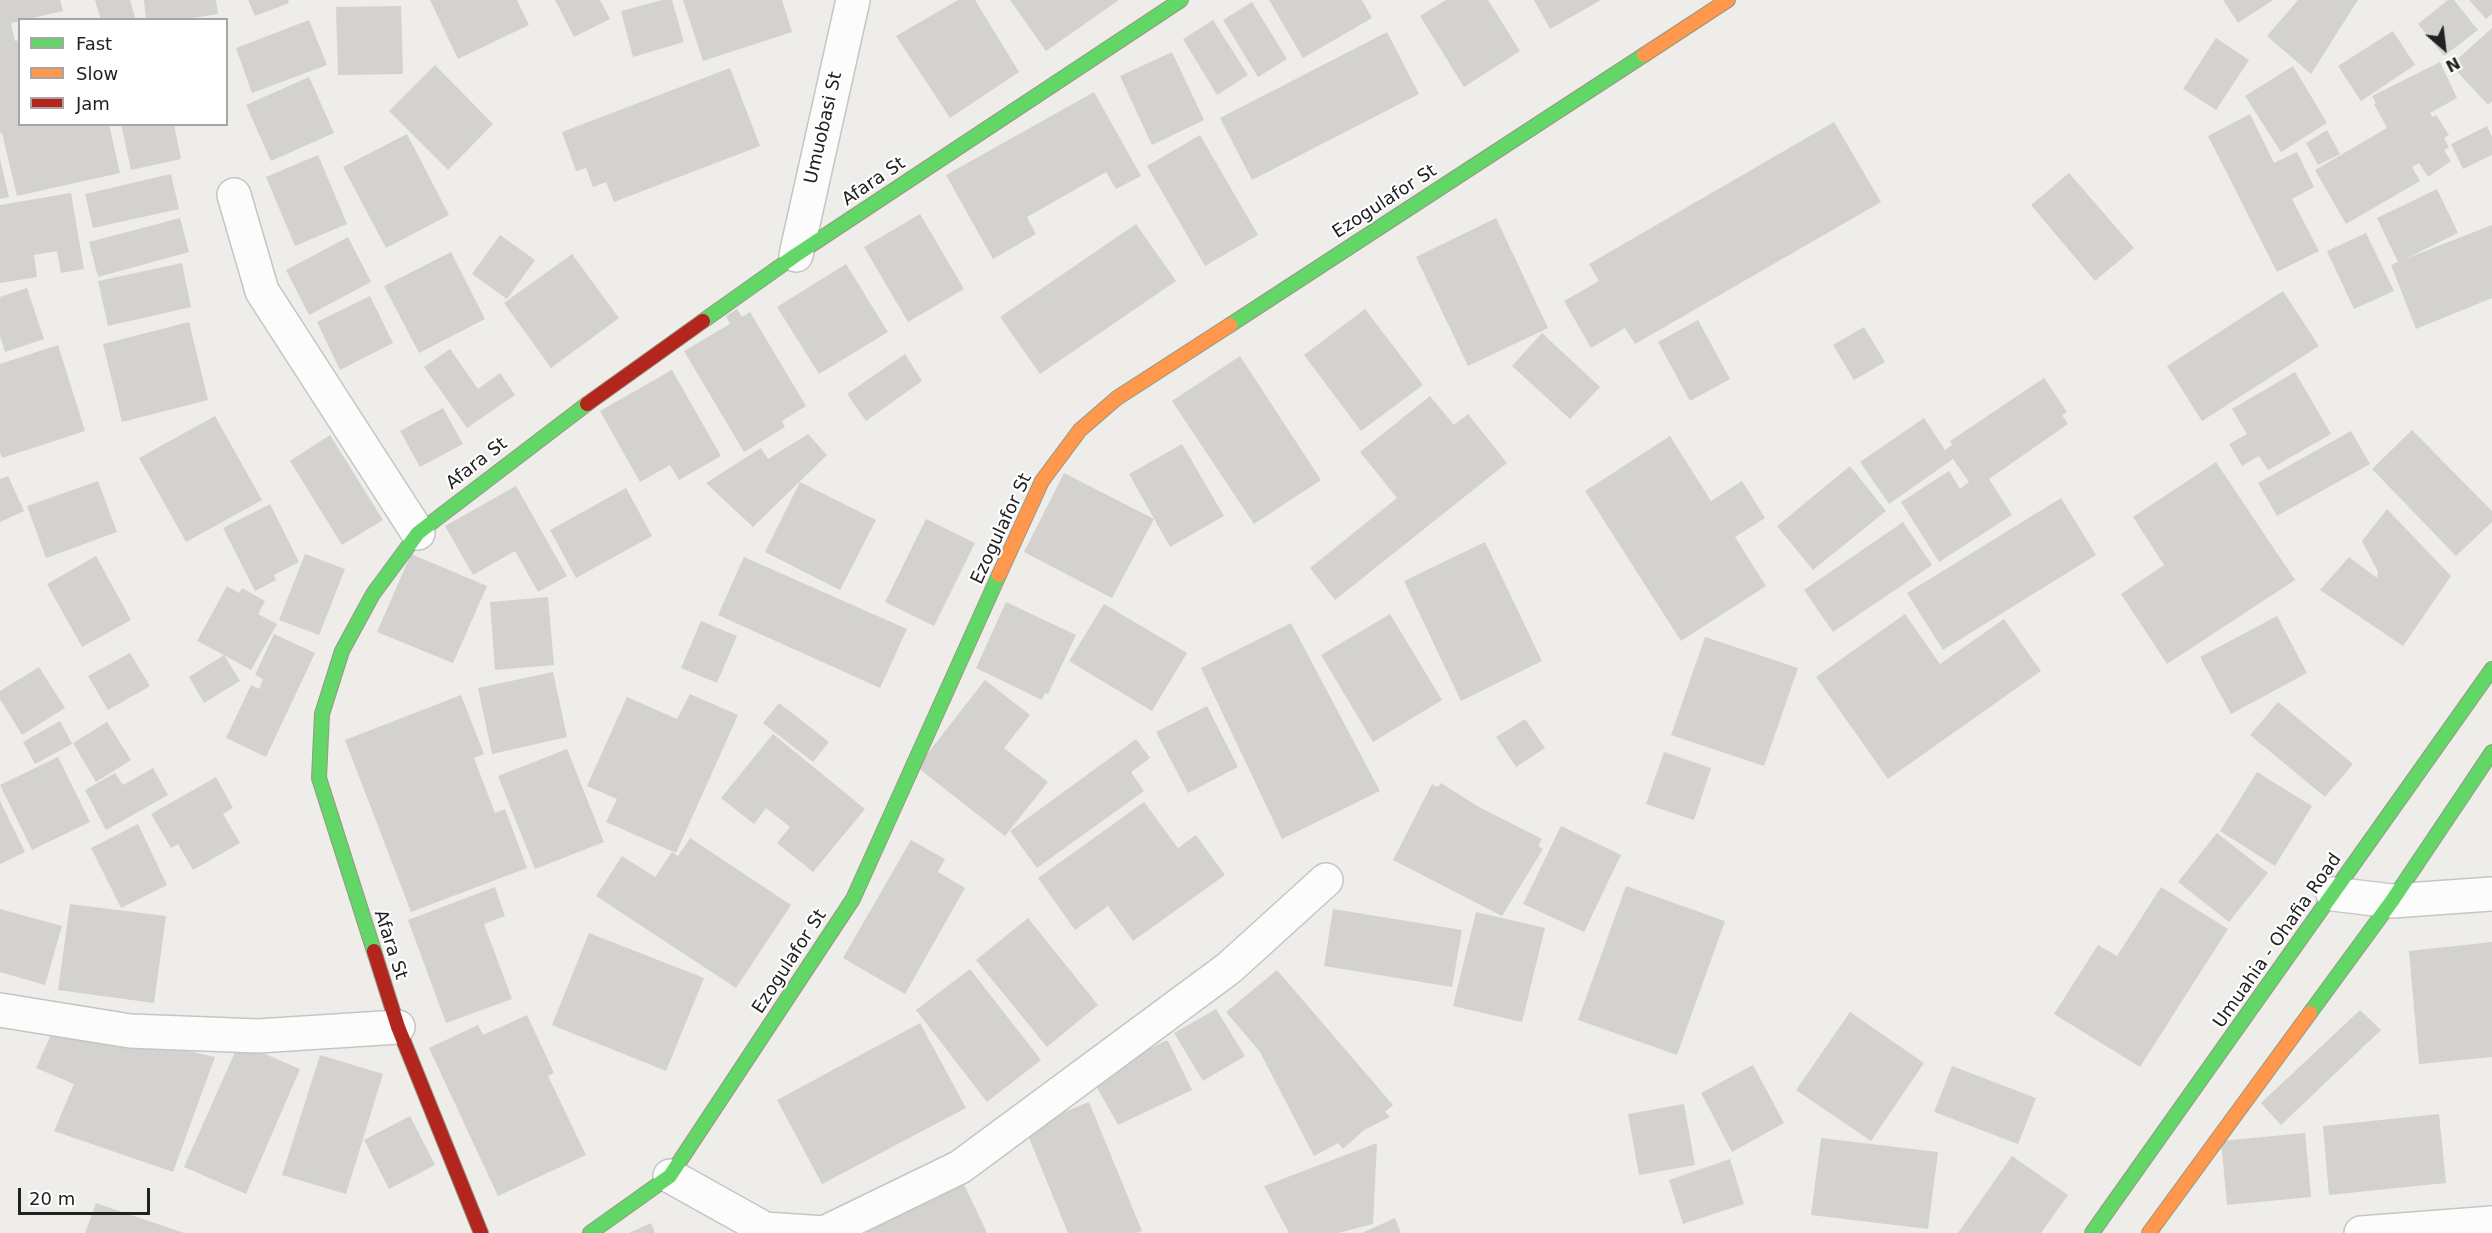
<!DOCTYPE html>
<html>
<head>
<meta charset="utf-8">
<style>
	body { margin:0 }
	#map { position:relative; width:2492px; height:1233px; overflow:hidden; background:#eeedea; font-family:"DejaVu Sans",sans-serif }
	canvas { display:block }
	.legend { position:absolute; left:18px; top:18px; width:210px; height:108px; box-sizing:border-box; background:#fff; border:2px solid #a6a6a6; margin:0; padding:8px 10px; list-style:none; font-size:18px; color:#212121 }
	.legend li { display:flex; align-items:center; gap:12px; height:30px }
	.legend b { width:30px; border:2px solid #a6a6a6 }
	.north { position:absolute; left:2414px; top:18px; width:60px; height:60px; -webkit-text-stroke:4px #fff; paint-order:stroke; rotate:152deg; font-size:16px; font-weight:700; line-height:24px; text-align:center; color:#212121 }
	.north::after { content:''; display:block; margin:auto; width:21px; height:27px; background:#212121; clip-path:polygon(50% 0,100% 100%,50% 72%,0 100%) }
	.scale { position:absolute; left:18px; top:1188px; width:132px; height:27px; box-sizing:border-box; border:3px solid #212121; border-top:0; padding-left:8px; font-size:18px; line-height:21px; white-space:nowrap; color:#212121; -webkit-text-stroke:4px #fff; paint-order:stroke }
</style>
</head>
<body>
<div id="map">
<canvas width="2492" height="1233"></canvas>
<ul class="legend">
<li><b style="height:8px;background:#63d668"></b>Fast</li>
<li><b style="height:8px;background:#ff974d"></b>Slow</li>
<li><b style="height:8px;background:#b3261e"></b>Jam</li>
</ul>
<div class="north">N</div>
<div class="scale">20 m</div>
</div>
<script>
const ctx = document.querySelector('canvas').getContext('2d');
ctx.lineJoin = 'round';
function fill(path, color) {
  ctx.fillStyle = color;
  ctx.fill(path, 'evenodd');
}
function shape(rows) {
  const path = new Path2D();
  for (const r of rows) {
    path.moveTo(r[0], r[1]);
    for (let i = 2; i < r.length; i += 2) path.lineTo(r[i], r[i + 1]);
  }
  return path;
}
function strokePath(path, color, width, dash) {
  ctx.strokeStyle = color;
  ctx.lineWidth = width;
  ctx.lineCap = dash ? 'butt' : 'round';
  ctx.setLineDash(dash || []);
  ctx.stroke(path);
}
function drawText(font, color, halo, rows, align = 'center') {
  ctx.font = font + ' "DejaVu Sans",sans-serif';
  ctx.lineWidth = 4.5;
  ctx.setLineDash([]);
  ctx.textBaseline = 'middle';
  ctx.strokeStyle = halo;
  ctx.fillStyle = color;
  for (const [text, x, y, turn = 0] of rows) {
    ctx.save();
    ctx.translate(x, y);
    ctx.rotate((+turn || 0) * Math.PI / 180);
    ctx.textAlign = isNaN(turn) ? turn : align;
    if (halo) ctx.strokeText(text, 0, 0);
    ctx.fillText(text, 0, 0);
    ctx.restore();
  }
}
fill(shape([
	[0,0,60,0,63,11,11,23,15,41,20,40,20,124,109,124,120,173,17,196,2,133,0,133],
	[95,0,130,0,136,20,101,20],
	[144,0,216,0,218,14,180,20,146,20],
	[248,0,288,0,289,3,255,16],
	[430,0,517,0,529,25,458,59],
	[555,0,600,0,610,19,574,37],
	[662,0,672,0,684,42,633,57,621,11],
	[683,0,782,0,792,32,703,61],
	[958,0,975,0,1019,72,950,118,896,36],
	[1010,0,1119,0,1046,51],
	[1269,0,1362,0,1372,18,1303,58],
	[1446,0,1488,0,1520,51,1464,87,1420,16],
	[1534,0,1601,0,1550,29],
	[2223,0,2273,0,2238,23],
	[2298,0,2358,0,2311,74,2267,36],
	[2448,0,2454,0,2478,30,2444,56,2418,24],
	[2469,0,2492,0,2492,14,2486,19],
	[1252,2,1287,59,1258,77,1223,20],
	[401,6,403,74,338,75,336,7],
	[309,20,327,65,252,93,236,48],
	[1213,20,1248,75,1217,95,1183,39],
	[2492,28,2492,101,2488,105,2451,65],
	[2393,31,2415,65,2361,101,2338,66],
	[1387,32,1419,94,1252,180,1220,118],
	[2216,38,2249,60,2216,110,2183,89],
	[1172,52,1204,120,1152,145,1120,76],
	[2440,62,2457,98,2430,113,2433,117,2436,115,2449,135,2444,138,2449,147,2444,150,2451,161,2428,177,2419,163,2412,167,2420,181,2346,224,2315,170,2387,128,2374,104,2376,103,2372,96],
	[435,65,493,124,448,170,389,111],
	[2293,66,2327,123,2281,152,2245,96],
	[730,68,760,146,614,202,606,182,593,187,586,168,576,171,562,132],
	[309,77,334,133,271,161,246,105],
	[1094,92,1141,176,1116,189,1106,172,1027,217,1036,234,993,259,946,175],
	[2250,114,2274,163,2297,152,2314,187,2292,199,2319,251,2277,272,2208,136],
	[1834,122,1881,202,1635,344,1625,328,1591,348,1564,301,1599,281,1589,264],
	[121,124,174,124,181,159,131,170],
	[2487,126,2492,137,2492,155,2463,169,2451,144],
	[2327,130,2340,154,2318,165,2306,143],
	[407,134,449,215,386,248,343,167],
	[1200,135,1258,235,1205,266,1147,166],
	[318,155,347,224,295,246,266,177],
	[0,159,9,197,0,199],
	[2069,173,2134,248,2095,281,2031,205],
	[171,174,179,209,93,228,85,194],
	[2437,189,2458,233,2405,259,2492,225,2492,298,2416,329,2391,265,2398,262,2377,218],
	[71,193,84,269,61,273,57,251,34,255,37,277,0,283,0,205],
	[920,214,964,289,908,322,864,247],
	[180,218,189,252,98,277,89,242],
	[1496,218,1548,328,1468,366,1416,257],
	[1136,224,1176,281,1040,374,1000,317],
	[2366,233,2394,291,2354,309,2327,251],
	[500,235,535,260,507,299,472,274],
	[348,237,371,282,309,315,286,270],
	[451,252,485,319,419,353,384,286],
	[572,254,619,318,551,368,504,303],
	[182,263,191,307,108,326,98,281],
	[846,264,888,332,819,374,777,307],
	[27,288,44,339,5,352,0,336,0,297],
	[2283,291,2319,346,2202,421,2167,366],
	[370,296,393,343,340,370,317,322],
	[737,309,742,317,750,312,806,406,782,421,785,427,744,452,684,351,730,324,726,316],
	[1365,309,1423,385,1361,431,1304,355],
	[1698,320,1730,379,1690,401,1658,342],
	[189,322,208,400,122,422,103,344],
	[1864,327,1885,362,1854,380,1833,345],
	[1542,333,1600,387,1570,419,1512,366],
	[58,345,85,431,2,458,0,452,0,364],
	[450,349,478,389,500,373,515,395,467,428,424,367],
	[905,354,922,381,866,421,847,394],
	[1240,356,1321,480,1254,524,1172,401],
	[672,370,721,456,679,480,670,465,640,482,600,411],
	[2295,372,2331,434,2268,470,2259,456,2242,466,2229,444,2247,434,2232,409],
	[2044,378,2067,412,2062,415,2068,424,1989,479,2012,515,1939,562,1901,502,1949,471,1960,489,1969,482,1953,459,1889,504,1860,462,1924,418,1945,450,1952,445,1950,441],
	[1430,396,1454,425,1468,414,1507,463,1335,600,1310,568,1397,498,1360,452],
	[443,408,463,444,420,467,400,431],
	[215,416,262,500,186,542,139,458],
	[2412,430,2492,511,2492,522,2456,556,2372,469],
	[2351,431,2370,464,2277,516,2258,483],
	[808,434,827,455,753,527,706,483,761,448,768,459],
	[330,435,383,520,342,545,290,461],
	[1670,436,1711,501,1742,481,1765,518,1735,537,1766,586,1681,641,1585,491],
	[1182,444,1224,516,1170,547,1129,474],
	[2216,462,2295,580,2167,664,2121,594,2164,565,2133,517],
	[1850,466,1886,511,1813,570,1777,526],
	[1064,473,1154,519,1112,598,1024,552],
	[8,476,24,511,0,522,0,479],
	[98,481,117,532,46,558,27,506],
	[800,482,876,520,840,590,765,552],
	[516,486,567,576,538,592,515,551,473,575,445,526],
	[626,488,652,536,576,578,550,530],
	[2061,498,2096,555,1943,650,1907,593],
	[270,504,299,562,274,575,276,580,255,591,223,528],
	[2387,509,2451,576,2403,646,2320,590,2349,557,2377,578,2378,572,2362,541],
	[926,519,975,543,934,626,885,602],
	[1903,522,1932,565,1833,632,1804,590],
	[1485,542,1542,661,1461,701,1404,581],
	[305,554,345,569,319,635,279,620],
	[411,554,487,586,453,663,377,632],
	[96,556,131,620,82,647,47,584],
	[744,557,907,629,880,688,718,615],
	[227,586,239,593,242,588,265,601,258,614,277,624,251,670,224,655,240,681,204,703,189,677,224,655,197,641],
	[548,597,554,665,495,670,490,602],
	[1006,602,1076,635,1048,694,1045,693,1042,700,976,668],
	[1104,604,1187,653,1152,711,1069,661],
	[1390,614,1442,700,1373,742,1321,655],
	[1905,614,1940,664,2004,619,2041,671,1888,779,1816,677],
	[2277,616,2307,673,2231,714,2200,657],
	[701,621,737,636,717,683,681,668],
	[1291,623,1380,791,1282,839,1201,668],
	[274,634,315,653,266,757,226,738,251,685,259,689,263,679,255,675],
	[1705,637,1798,668,1764,766,1671,735],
	[130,653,150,686,108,710,88,676],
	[39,667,65,708,22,735,0,699,0,691],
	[553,672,567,737,492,754,478,688],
	[985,680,1030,715,1004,748,1048,782,1005,836,917,767],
	[690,694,738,715,676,853,606,822,617,799,587,786,627,697,677,719],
	[461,695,484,754,474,758,495,813,505,809,527,868,411,912,345,740],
	[2278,702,2353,764,2325,797,2250,735],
	[779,703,829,742,813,762,763,723],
	[1207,706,1238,767,1188,793,1156,732],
	[1525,719,1545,748,1516,767,1496,737],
	[60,721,72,744,35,764,23,742],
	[107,722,131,760,96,782,73,743],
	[773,734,865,809,813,872,777,843,790,827,766,808,754,824,721,798],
	[1136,739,1150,758,1131,772,1144,791,1037,868,1010,831],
	[567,749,604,842,535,869,498,776],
	[1664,752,1711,768,1694,820,1646,804],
	[58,757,90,822,32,850,0,785],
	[153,768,168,795,106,830,85,790,115,773,123,785],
	[2257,772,2312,806,2275,866,2220,831],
	[216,777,233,808,223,814,240,843,193,870,178,844,171,848,151,814],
	[1441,783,1477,806,1542,839,1538,846,1543,849,1502,916,1393,860,1432,784,1438,787],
	[0,801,25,852,0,864],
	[1144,802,1178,848,1196,835,1225,875,1133,941,1108,906,1075,930,1038,878],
	[138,824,167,885,121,908,91,848],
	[1561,826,1621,855,1584,932,1523,904],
	[2217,833,2268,873,2229,922,2178,882],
	[690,838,791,905,736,988,596,896,622,856,655,877,672,852,678,856],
	[911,840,945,859,938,872,965,888,905,994,843,958],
	[1626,886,1725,921,1677,1055,1578,1020],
	[495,887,505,916,484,924,512,999,446,1023,408,920],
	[2161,887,2228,929,2140,1067,2054,1014,2098,945,2117,956],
	[70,904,166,916,154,1003,58,990],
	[0,909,62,926,45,985,0,972],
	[1333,909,1462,930,1452,987,1324,966],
	[1476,912,1545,928,1522,1022,1453,1006],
	[1028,918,1098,1005,1047,1047,976,960],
	[589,933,704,978,666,1071,552,1025],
	[2492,942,2492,1057,2419,1064,2409,951],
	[970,969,1041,1060,987,1102,916,1010],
	[1277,970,1393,1105,1385,1112,1390,1117,1364,1130,1343,1149,1338,1143,1314,1156,1260,1052,1226,1012],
	[1216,1009,1245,1056,1203,1081,1174,1033],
	[2360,1010,2381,1030,2281,1125,2261,1103],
	[1850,1012,1924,1063,1871,1141,1796,1090],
	[527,1015,554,1073,548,1076,586,1155,498,1196,429,1048,478,1025,483,1035],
	[57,1021,215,1057,173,1172,54,1131,74,1084,36,1068],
	[920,1023,966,1108,822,1184,777,1100],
	[1165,1041,1168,1041,1192,1090,1118,1125,1095,1084,1095,1076],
	[239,1043,300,1069,246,1194,184,1167],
	[320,1055,383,1074,346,1194,282,1175],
	[1753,1065,1784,1123,1732,1152,1701,1093],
	[1952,1066,2036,1098,2018,1144,1934,1112],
	[1089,1102,1142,1231,1136,1233,1068,1233,1025,1128],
	[1684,1104,1695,1165,1639,1175,1628,1114],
	[2439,1114,2446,1183,2329,1195,2323,1126],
	[410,1116,435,1165,389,1189,364,1140],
	[2305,1133,2311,1197,2227,1205,2221,1141],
	[1821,1138,1938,1152,1928,1229,1811,1215],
	[1377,1143,1373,1224,1338,1233,1289,1233,1264,1186],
	[2012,1156,2068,1195,2041,1233,1958,1233],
	[1730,1159,1744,1204,1683,1224,1669,1180],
	[960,1176,987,1233,867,1233,862,1222],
	[96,1203,184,1233,85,1233],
	[1395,1218,1401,1233,1362,1233],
	[651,1223,655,1233,629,1233]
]), '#d3d2cf');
const street = shape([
	[234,195,262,291,418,533],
	[796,255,853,0],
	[2333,894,2392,901,2492,894],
	[0,1010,130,1031,258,1036,398,1027],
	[670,1176,765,1229,824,1233,960,1167,1229,968,1326,880],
	[2361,1233,2492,1223]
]);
const fast = shape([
	[703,321,796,255,1181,0],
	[1230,325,1644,55],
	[374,951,319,778,322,714,342,651,373,594,418,533,587,404],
	[2310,1013,2392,901,2492,752],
	[590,1233,670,1176,853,899,999,575],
	[2092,1233,2492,669]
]);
const slow = shape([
	[1644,55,1728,0],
	[999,575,1042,481,1080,430,1117,398,1230,325],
	[2149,1233,2310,1013]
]);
const jam = shape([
	[587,404,703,321],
	[374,951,398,1027,481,1233]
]);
strokePath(street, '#c6c5c4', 36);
strokePath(fast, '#959883', 16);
strokePath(slow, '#959883', 16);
strokePath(jam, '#959883', 16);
strokePath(street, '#fcfcfc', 33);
strokePath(fast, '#63d668', 14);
strokePath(slow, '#ff974d', 14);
strokePath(jam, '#b3261e', 14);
drawText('18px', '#212121', '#fff', [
	["Umuobasi St",824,128,-77],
	["Afara St",874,182,-34],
	["Ezogulafor St",1385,202,-33],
	["Afara St",477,464,-38],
	["Ezogulafor St",1002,529,-65],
	["Umuahia - Ohafia Road",2278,941,-55],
	["Afara St",390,945,72],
	["Ezogulafor St",790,962,-57]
]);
</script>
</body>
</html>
